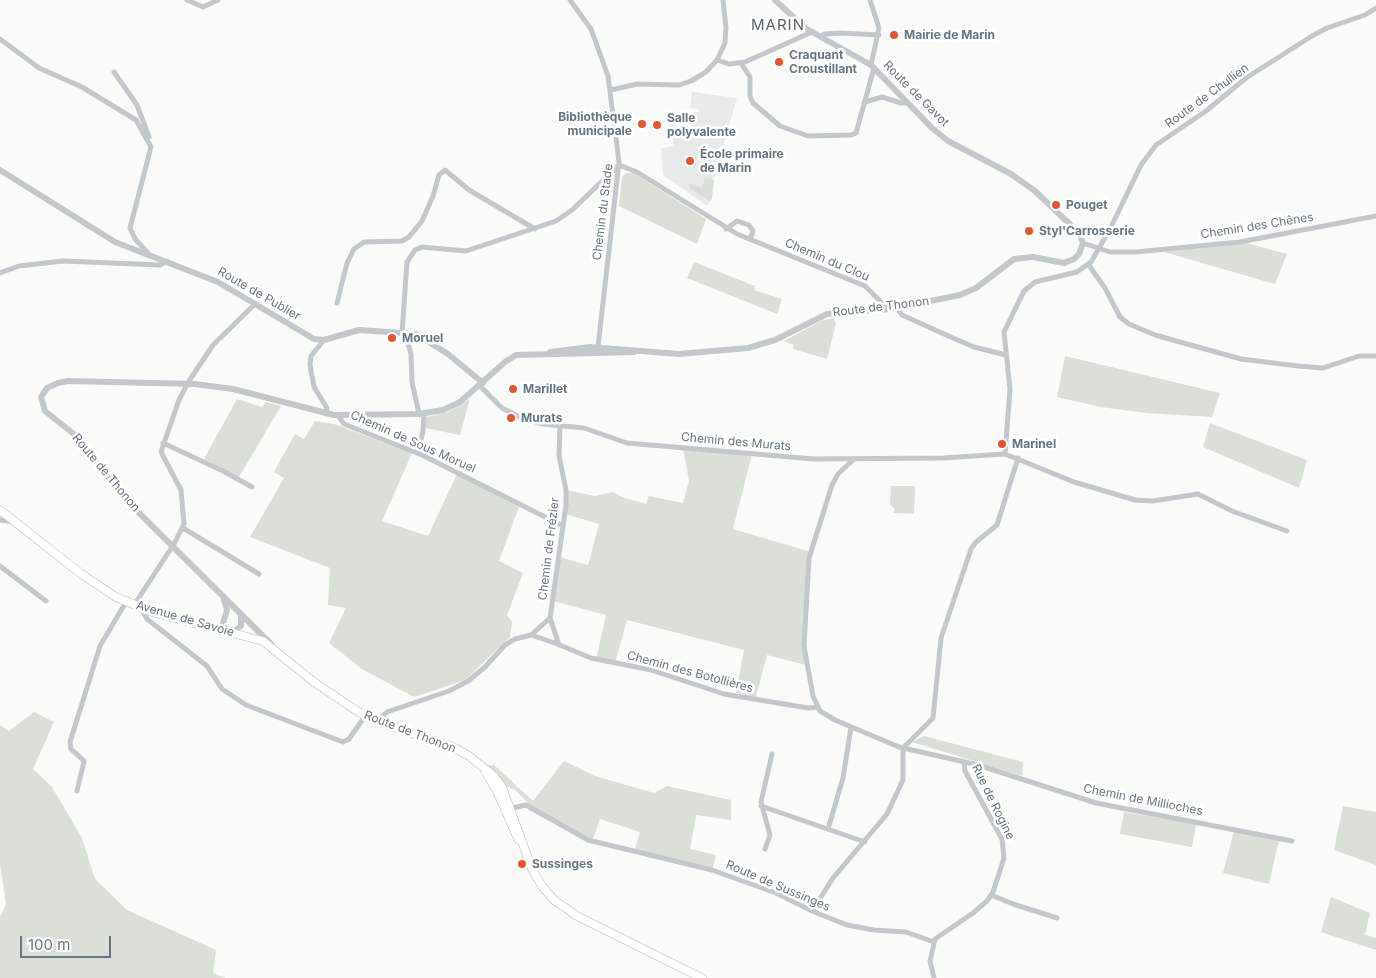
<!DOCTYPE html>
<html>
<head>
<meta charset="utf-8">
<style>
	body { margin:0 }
	#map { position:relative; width:1376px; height:978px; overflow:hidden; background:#fafaf8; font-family:Inter,sans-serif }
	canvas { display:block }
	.scale { position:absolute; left:20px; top:936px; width:91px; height:22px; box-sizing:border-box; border:2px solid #657683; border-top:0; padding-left:6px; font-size:15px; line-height:18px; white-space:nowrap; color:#657683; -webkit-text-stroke:4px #fff; paint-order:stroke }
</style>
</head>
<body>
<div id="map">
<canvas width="1376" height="978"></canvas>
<div class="scale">100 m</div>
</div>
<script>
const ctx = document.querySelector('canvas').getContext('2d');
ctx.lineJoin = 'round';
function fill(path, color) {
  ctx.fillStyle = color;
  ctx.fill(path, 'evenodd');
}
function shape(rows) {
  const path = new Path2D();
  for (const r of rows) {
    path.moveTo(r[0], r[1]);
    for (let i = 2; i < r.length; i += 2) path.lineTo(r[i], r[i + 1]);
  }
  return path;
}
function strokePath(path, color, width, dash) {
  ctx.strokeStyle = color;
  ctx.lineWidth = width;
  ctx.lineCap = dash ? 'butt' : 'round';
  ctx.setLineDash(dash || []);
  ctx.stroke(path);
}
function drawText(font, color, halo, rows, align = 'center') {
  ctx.font = font + ' Inter,sans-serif';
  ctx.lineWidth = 5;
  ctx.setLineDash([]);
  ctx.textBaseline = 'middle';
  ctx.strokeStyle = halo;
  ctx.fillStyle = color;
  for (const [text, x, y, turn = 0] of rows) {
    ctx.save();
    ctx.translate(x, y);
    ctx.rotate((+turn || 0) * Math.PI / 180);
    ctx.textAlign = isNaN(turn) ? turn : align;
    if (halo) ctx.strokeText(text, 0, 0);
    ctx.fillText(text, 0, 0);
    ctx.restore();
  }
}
fill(shape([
	[692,92,737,98,711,189,712,198,707,206,663,175,661,148,673,146,673,137,689,138,692,113,699,112,699,109,690,108]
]), '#e8e9e9');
fill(shape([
	[626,173,634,173,706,219,697,244,619,206,622,177],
	[705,178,714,180,712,198,710,201,689,188,690,184,702,188],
	[1246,243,1287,254,1275,284,1164,252],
	[694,262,755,286,754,290,782,299,777,314,687,278],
	[833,318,836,323,827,359,793,349,794,345,784,341,821,321],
	[1065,356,1220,393,1212,417,1146,413,1101,407,1057,397],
	[237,399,262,407,266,402,281,406,239,477,204,459],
	[470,399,460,435,425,428,426,417,448,412],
	[315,421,334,424,412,453,382,521,428,536,457,474,519,507,499,561,523,573,507,615,512,622,510,637,465,680,414,697,362,669,329,643,346,608,328,605,330,568,250,537,284,478,274,472,295,434,304,439],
	[1210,423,1307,460,1299,488,1203,447],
	[683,448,752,454,733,529,811,552,804,639,806,665,767,655,756,697,736,693,744,650,627,620,615,663,596,660,606,615,553,601,559,557,588,565,599,524,565,514,566,490,595,496,613,492,622,497,646,504,649,496,683,503,689,481],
	[891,486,915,486,914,514,894,513,894,508,890,505],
	[34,712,54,722,33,769,52,787,82,838,95,879,127,910,216,950,213,973,226,978,0,978,0,917,6,904,0,864,0,725,9,731],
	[924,736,1023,762,1022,776,912,742],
	[564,761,595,776,654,793,667,786,731,800,731,820,696,815,690,849,716,855,712,870,634,852,640,832,600,819,593,839,581,835,531,806,515,790,504,785,488,766,494,765,533,801],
	[1343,806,1376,812,1376,865,1334,850],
	[1124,812,1196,824,1192,847,1120,834],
	[1234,831,1279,840,1269,884,1223,873],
	[1331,897,1370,913,1365,935,1376,938,1376,950,1321,932]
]), '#dadfd7');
const secondary = shape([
	[0,510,80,573,116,597,152,612,263,641,314,682,360,713,385,724,453,747,469,756,494,776,502,787,532,869,542,886,554,900,577,916,702,978],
	[486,773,497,791,518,839]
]);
strokePath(secondary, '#b3babf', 9);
strokePath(shape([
	[187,0,203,7,218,0],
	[570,0,591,29,608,76,619,162,598,347],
	[870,0,879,28,871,65],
	[820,37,824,34,841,33,879,35],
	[0,39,39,68,82,87,136,120,151,147,130,228,135,239,148,253],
	[717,60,729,64,745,62,812,32],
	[741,63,750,77,750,96,753,103,780,126,808,136,851,135,856,133,874,68],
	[114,72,137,105,149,137],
	[611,90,637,84,679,85,691,81,706,72,717,60,725,43,726,28,723,0],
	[865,102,882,97,901,103,908,103],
	[619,165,637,172,737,234,865,286,888,309],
	[726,229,737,221,749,225,753,231,750,239],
	[1083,243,1110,252,1136,252,1240,242,1376,216],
	[1088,264,1105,288,1120,317,1129,324,1155,335,1241,359,1298,366,1323,368,1359,356,1376,356],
	[0,273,19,266,63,261,160,265,167,261],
	[337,303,347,263,354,249,364,242,402,241,409,237,422,221,433,196,439,175,445,170,469,190,535,229],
	[896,307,902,315,953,338,974,347,1006,355],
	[402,333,407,262,415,250,422,247,466,251,556,221,572,210,619,165],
	[405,333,411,354,412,382,419,414],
	[324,340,311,356,310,365,314,387,327,408,326,414],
	[480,386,502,408,524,419,542,424,584,428,627,443,814,459,943,458,1005,454,1074,482,1135,500,1153,501,1198,494,1232,511,1287,531],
	[338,415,344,424,422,455,563,526],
	[163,443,223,471,252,487],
	[417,453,423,432,424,413],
	[1005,454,1010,389,1004,332,1024,291,1035,282,1077,272,1091,262,1110,229,1141,165,1156,145,1206,111,1246,78,1312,36,1327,28,1365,15,1376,8],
	[854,459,838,474,832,485,809,558,804,646,813,696,820,711,835,720,899,747,978,765,1096,803,1292,841],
	[0,520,14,522],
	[183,528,259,574],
	[0,566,46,601],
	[134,605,174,544,184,524,181,490,161,452,179,400,189,381,213,345,255,304],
	[141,608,147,619,207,666,222,689,246,705,343,742,349,739,365,716],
	[550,618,559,645],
	[531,635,555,643,591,658,651,670,724,694,808,708,817,707],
	[377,721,387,712,449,691,468,681,485,667,505,645,515,639,531,635,550,618,566,505,566,490,559,456,560,426],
	[903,748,933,718,941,638,971,549,976,542,997,525,1018,458],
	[77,791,84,761,71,749,70,742,100,646,126,602],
	[761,806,865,842],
	[508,809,526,805,588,840,712,870,776,893,812,911,847,925,874,930,906,932,934,942],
	[828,829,843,778,851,727],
	[765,849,770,835,761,802,772,754],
	[991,895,1013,904,1057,918],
	[812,911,833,878,887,814,903,780,903,748],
	[934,978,930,961,935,939,973,913,987,901,993,892,1004,858,1002,839,965,771,964,762]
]), '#c3c8cc', 5);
strokePath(shape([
	[0,170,115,242,218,282,314,339,324,340,359,330,416,334,448,354,483,383],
	[550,352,590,347,679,354,748,348,775,340,827,314,890,309,960,295,976,288,1014,259,1033,257,1064,263,1074,259,1079,254,1083,243,1079,233,1035,191,1011,174,948,141,932,128,871,65,805,28,775,0],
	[221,630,227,610,224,600],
	[232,633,241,626,241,614],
	[272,645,128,502,75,435,45,411,41,397,47,388,58,383,68,381,195,384,233,389,334,415,419,414,443,410,460,402,505,362,516,355,634,352]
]), '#c3c8cc', 6);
strokePath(secondary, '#fff', 8);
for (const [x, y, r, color] of [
	[894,35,5,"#e4572e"],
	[779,62,5,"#e4572e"],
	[642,124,5,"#e4572e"],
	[657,125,5,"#e4572e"],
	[690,161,5,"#e4572e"],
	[1056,205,5,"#e4572e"],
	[1029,231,5,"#e4572e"],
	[392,338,5,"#e4572e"],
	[513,389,5,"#e4572e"],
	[511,418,5,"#e4572e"],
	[1002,444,5,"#e4572e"],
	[522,864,5,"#e4572e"]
]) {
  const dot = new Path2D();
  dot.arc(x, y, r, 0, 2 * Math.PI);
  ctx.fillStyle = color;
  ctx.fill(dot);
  strokePath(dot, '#fff', 2);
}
drawText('bold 12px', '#657683', '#fff', [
	["Mairie de Marin",904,35],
	["Craquant",789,55],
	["Croustillant",789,69],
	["Bibliothèque",632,117,"right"],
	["municipale",632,131,"right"],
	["Salle",667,118],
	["polyvalente",667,132],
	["École primaire",700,154],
	["de Marin",700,168],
	["Pouget",1066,205],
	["Styl'Carrosserie",1039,231],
	["Moruel",402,338],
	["Marillet",523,389],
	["Murats",521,418],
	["Marinel",1012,444],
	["Sussinges",532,864]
], 'left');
drawText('12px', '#657683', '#fff', [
	["Route de Gavot",916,94,45],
	["Route de Chullien",1207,96,-36],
	["Chemin du Stade",603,212,-83],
	["Chemin des Chênes",1257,226,-9],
	["Chemin du Clou",827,260,23],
	["Route de Publier",259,294,30],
	["Route de Thonon",881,307,-7],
	["Chemin de Sous Moruel",413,442,24],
	["Chemin des Murats",736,442,5],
	["Route de Thonon",106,473,50],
	["Chemin de Frézier",549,549,-83],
	["Avenue de Savoie",185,619,16],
	["Chemin des Botollières",690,672,15],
	["Route de Thonon",410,732,21],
	["Chemin de Millioches",1143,800,11],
	["Rue de Rogine",993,802,64],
	["Route de Sussinges",778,886,23]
]);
ctx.letterSpacing = '1px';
drawText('15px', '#57646e', '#fff', [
	["MARIN",778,25]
]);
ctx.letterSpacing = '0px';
</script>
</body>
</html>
